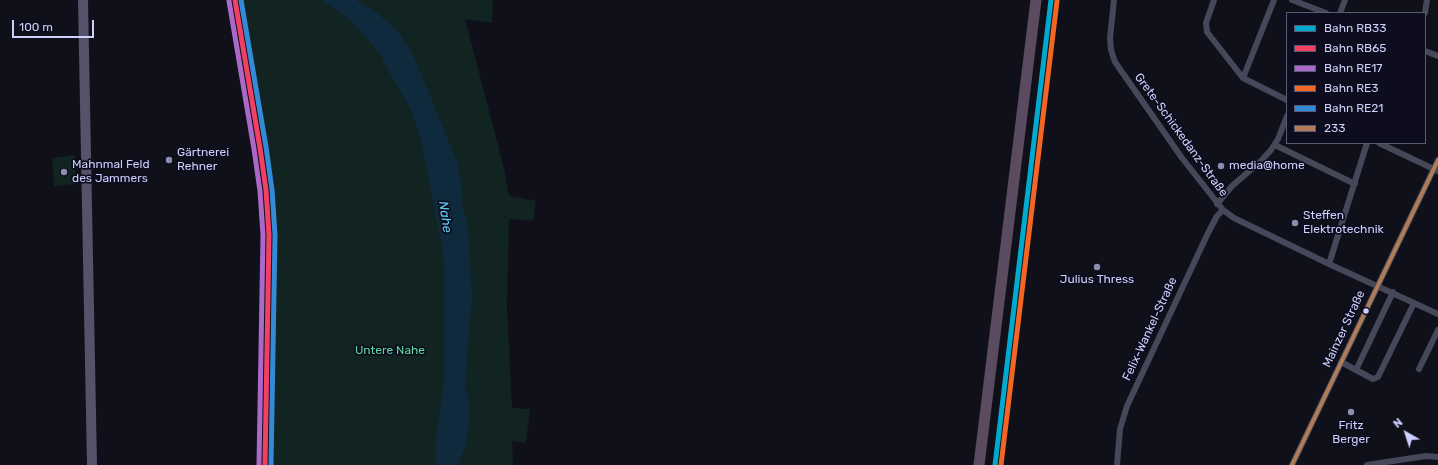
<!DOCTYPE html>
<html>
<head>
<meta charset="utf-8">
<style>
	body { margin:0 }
	#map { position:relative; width:1438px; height:465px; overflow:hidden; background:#10101a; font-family:Rubik,sans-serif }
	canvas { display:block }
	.legend { position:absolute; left:1286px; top:12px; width:140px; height:132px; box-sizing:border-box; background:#0d0d1d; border:1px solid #5a5b76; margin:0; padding:5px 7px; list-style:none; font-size:12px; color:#cdd0fc }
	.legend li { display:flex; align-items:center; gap:8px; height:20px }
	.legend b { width:20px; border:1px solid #5a5b76 }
	.north { position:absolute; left:1386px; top:413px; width:40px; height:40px; -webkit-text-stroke:3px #0d0d1d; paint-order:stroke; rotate:321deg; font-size:11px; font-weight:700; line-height:16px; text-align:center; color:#cdd0fc }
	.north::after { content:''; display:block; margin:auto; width:14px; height:18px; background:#cdd0fc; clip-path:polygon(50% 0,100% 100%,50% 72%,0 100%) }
	.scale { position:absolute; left:12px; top:20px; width:82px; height:18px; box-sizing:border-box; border:2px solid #cdd0fc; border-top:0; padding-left:5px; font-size:12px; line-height:14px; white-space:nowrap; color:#cdd0fc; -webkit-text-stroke:3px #0d0d1d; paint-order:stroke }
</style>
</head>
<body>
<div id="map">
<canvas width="1438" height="465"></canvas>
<ul class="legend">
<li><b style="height:5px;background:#00a9ce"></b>Bahn RB33</li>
<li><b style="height:5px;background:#f24062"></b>Bahn RB65</li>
<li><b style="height:5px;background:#ac68c9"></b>Bahn RE17</li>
<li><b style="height:5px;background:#f26522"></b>Bahn RE3</li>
<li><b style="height:5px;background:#338bd7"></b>Bahn RE21</li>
<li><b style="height:5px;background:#b07c57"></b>233</li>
</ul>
<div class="north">N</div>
<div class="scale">100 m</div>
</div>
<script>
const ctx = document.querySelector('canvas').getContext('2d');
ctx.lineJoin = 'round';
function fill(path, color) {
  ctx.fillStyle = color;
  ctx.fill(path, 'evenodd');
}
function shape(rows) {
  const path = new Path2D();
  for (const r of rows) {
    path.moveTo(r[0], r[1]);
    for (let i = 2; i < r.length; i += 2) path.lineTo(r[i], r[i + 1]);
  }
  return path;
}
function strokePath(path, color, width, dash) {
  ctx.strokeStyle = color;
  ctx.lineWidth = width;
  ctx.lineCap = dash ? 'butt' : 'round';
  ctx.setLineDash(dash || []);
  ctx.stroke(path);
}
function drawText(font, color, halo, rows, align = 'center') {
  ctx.font = font + ' Rubik,sans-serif';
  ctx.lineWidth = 3.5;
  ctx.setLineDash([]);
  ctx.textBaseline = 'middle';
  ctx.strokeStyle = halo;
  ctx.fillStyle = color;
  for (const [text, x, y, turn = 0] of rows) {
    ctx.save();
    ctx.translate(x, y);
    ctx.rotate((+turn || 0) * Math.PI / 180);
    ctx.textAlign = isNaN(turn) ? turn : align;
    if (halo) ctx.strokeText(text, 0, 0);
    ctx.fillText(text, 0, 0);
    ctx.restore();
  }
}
fill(shape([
	[241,0,493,0,492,23,465,19,504,168,509,196,536,201,533,221,509,219,507,308,512,408,530,409,526,443,512,441,513,465,270,465,274,234,266,146],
	[75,155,75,184,54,186,52,158]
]), '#112421');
fill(shape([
	[321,0,356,0,378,14,397,30,412,52,458,164,462,188,462,204,468,225,472,296,465,388,469,398,470,420,466,445,458,465,435,465,436,437,444,382,444,258,421,140,410,108,385,65,381,55,352,22,332,6]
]), '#0f293d');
strokePath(shape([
	[1114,0,1110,38,1111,50,1115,62,1182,158,1223,210,1234,218,1329,264,1438,314],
	[1214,0,1206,23,1207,32,1243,78,1287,100],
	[1292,0,1326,13],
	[1340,13,1345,0],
	[1425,13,1427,0],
	[1425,51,1438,56],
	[1243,78,1274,0],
	[1379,143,1438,171],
	[1275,145,1355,184],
	[1217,204,1232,186,1261,161,1271,150,1278,139,1287,116],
	[1329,264,1367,143],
	[1341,362,1373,379,1378,377,1414,303],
	[1419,369,1438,330],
	[1356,370,1393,292],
	[1117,465,1120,429,1127,406,1208,233,1217,216,1223,210],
	[1292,465,1438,160],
	[1367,465,1426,456,1438,457]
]), '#46485a', 6);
strokePath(shape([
	[83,0,92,465]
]), '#57526c', 10);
strokePath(shape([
	[979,465,1036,0]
]), '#5a4b61', 11);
strokePath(shape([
	[1292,465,1438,160]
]), '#b07c57', 4);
strokePath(shape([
	[995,465,1051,0]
]), '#00a9ce', 5);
strokePath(shape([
	[235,0,260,148,266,190,269,235,265,465]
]), '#f24062', 5);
strokePath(shape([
	[229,1,254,149,260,191,263,235,259,465]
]), '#ac68c9', 5);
strokePath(shape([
	[1001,465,1057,1]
]), '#f26522', 5);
strokePath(shape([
	[241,0,266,147,272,190,275,235,271,465]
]), '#338bd7', 5);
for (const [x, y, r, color] of [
	[169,160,4,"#8b8dad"],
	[1221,166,4,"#8b8dad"],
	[64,172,4,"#8b8dad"],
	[1295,223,4,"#8b8dad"],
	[1097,267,4,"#8b8dad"],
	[1366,311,3.5,"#cdd0fc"],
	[1351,412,4,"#8b8dad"]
]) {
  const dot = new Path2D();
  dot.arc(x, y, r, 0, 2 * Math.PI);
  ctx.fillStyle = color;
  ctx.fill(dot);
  strokePath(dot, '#0d0d1d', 1.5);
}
drawText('12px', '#cdd0fc', '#0d0d1d', [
	["Grete-Schickedanz-Straße",1181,135,54],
	["Felix-Wankel-Straße",1150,329,-65],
	["Mainzer Straße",1344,329,-65]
]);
drawText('12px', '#cdd0fc', '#0d0d1d', [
	["Gärtnerei",177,153],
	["Rehner",177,167],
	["Mahnmal Feld",72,165],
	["des Jammers",72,179],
	["media@home",1229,166],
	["Steffen",1303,216],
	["Elektrotechnik",1303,230],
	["Julius Thress",1097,280,"center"],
	["Fritz",1351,426,"center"],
	["Berger",1351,440,"center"]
], 'left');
drawText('12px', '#5fd6a2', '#0d0d1d', [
	["Untere Nahe",390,351]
]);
drawText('italic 13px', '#62ccf4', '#0d0d1d', [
	["Nahe",445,217,82]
]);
</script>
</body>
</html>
